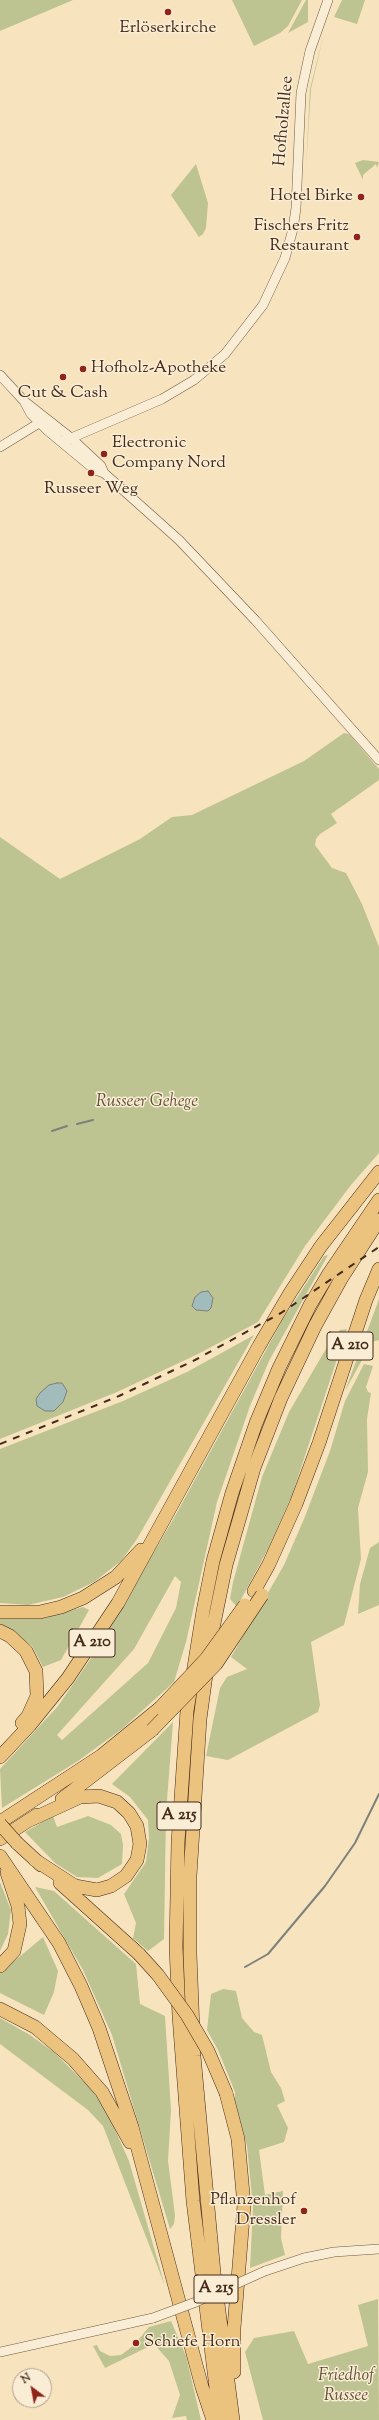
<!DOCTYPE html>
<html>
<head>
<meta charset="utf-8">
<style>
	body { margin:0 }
	#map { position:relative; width:379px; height:2420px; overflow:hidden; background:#f7e4be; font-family:"Sorts Mill Goudy",serif }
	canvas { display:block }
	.north { position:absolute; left:12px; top:2368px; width:40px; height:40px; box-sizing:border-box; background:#faedd5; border:1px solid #b19f8b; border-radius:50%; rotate:328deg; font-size:11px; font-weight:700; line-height:16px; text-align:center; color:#442b1b }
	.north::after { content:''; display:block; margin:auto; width:14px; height:18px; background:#8f2418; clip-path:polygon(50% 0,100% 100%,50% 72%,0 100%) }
</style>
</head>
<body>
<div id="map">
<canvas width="379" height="2420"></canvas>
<div class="north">N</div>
</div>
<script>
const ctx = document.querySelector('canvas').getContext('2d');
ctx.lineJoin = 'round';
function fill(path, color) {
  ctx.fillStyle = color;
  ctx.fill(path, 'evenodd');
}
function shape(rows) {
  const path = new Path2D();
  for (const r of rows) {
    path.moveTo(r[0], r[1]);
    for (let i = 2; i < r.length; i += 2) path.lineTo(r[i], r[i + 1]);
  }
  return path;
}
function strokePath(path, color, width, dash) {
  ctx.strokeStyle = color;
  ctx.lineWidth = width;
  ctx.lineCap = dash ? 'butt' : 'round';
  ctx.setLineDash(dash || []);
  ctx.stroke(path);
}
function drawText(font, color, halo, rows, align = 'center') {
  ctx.font = font + ' "Sorts Mill Goudy",serif';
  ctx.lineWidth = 3;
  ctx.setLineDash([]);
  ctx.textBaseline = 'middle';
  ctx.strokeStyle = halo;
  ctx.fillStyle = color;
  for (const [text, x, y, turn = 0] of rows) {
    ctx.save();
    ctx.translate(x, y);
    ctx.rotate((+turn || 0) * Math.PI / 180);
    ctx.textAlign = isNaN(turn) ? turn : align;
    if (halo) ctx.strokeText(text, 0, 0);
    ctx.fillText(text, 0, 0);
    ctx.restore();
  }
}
fill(shape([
	[0,0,73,0,0,31],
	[232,0,302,0,288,26,280,33,254,46],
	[306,0,308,0,308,22,288,33],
	[342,0,365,0,357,24,334,17],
	[324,33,311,89,306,168,310,89],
	[363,160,379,162,377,168,376,164,363,175,363,180,355,163],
	[196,164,208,203,206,228,203,234,199,237,171,195],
	[344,733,349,734,379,769,379,780,331,814,337,823,320,834,316,839,315,845,332,868,346,873,362,904,379,947,379,1153,351,1185,305,1246,258,1322,198,1354,117,1392,0,1439,0,837,60,879,140,839,172,817,192,815,304,761],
	[328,1255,269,1361,250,1406,217,1502,186,1642,174,1682,122,1729,78,1761,2,1808,0,1769,58,1706,94,1654,174,1518,283,1319,324,1256],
	[175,1576,181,1582,176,1608,148,1663,62,1740,57,1735,134,1649],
	[379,1299,379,1340,372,1342,345,1391],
	[347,1329,292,1495,269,1547,237,1607,230,1599,233,1582,262,1477,289,1412,330,1342,340,1330],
	[254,1335,137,1539,121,1561,94,1582,63,1597,28,1605,0,1603,0,1449,123,1401,187,1372],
	[364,1364,373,1366,366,1387,368,1392,371,1393,367,1419,368,1472,358,1508,361,1559,344,1625,311,1642,320,1705,318,1712,228,1760,206,1756,220,1688,227,1677,247,1669,231,1657,284,1565,304,1519,330,1451,345,1401],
	[379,1542,379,1605,358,1614,360,1584,370,1548],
	[83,1607,89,1610,61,1660,43,1667,32,1646,15,1633,0,1627,0,1619,40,1619],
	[173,1722,166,1813,164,1939,148,1951,133,1938,136,1923,124,1894,146,1862,149,1838,148,1820,130,1797,112,1784],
	[53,1816,57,1827,88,1816,111,1825,121,1834,123,1845,122,1864,98,1878,77,1877,55,1863,25,1832],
	[0,1882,11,1910,8,1934,0,1951],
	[35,1887,54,1891,136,1964,140,2004,165,2016,171,2110,168,2161,175,2215,174,2224,170,2229,112,2035,83,1970],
	[43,1937,58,1971,54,1992,44,2015,0,1993,0,1973],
	[223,1989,236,1991,242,2018,254,2032,262,2035,271,2072,281,2088,285,2101,277,2105,288,2128,284,2142,259,2150,265,2195,283,2191,281,2238,285,2255,250,2268,253,2207,247,2146,235,2101,235,2092,218,2050,207,2030,211,1994],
	[0,2018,30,2035,55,2053,91,2089,107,2112,129,2161,165,2286,103,2126,88,2110,0,2044],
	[378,2299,379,2420,263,2420,245,2352,254,2338,294,2331,308,2364,368,2346,358,2305],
	[171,2321,186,2356,201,2420,187,2420,186,2416,172,2418,180,2395,169,2361,154,2344,105,2368,93,2346,97,2345,100,2351,110,2356,121,2355,133,2346,136,2347,140,2342,138,2340,149,2327]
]), '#bdc491');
const water = shape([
	[208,1291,213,1298,211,1308,208,1311,196,1310,192,1306,195,1297,201,1292,208,1291],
	[57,1383,62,1383,67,1391,63,1402,54,1411,45,1411,37,1406,36,1399,40,1393,49,1385,57,1383]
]);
fill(water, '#a1bcbb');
strokePath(water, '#7c827b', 1);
strokePath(shape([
	[77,1124,93,1120],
	[52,1131,67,1126],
	[245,1967,268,1954,325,1886,355,1843,379,1794]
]), '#7c827b', 2);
const minor = shape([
	[0,375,24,401,71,438,101,466,104,473,179,540,256,621,379,760],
	[24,401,31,414,48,431,95,470,104,473],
	[62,442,162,399,194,380,225,354,263,305,285,258,293,229,296,208,301,93,310,51,328,0],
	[0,447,44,420],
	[265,2271,304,2258,334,2252,379,2249],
	[0,2352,153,2318]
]);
const highway = shape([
	[254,1591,269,1564,296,1504,319,1443,366,1300,379,1269],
	[0,1612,40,1612,61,1607,83,1598,116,1577,141,1550],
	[0,1631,10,1636,26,1651,36,1671,37,1696,28,1716,22,1723],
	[0,1757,30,1725,68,1678,118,1603,259,1346,290,1293,321,1246,379,1172],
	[62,1799,152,1730],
	[30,1820,80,1797,99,1796,117,1802,129,1813,137,1826,140,1844,137,1860,126,1876,111,1886,97,1890,75,1886,35,1860],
	[0,1822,101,1756,160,1708],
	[0,1839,37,1815],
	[17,1843,41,1865],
	[0,1856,59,1943,81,1986,99,2028,132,2127,202,2387,213,2420],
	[60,1883,139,1954],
	[0,1966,14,1951,20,1924,18,1906,7,1873],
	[0,2009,35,2027,73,2059,102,2092,130,2142],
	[226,2093,238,2139,244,2205,234,2328,234,2372],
	[220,2420,193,2201,179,2016,176,1947,178,1842,187,1711,203,1611,213,1561,232,1493,256,1423,279,1368,310,1305,328,1275,379,1200],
	[233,2420,214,2273,194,2056,190,1954,190,1876,200,1719,211,1638,226,1565,254,1468,281,1398,315,1326,341,1279,379,1220]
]);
strokePath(minor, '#715944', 10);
strokePath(highway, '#442b1b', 14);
strokePath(minor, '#faedd5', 9);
strokePath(highway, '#ecc27f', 13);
strokePath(shape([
	[0,1444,119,1396,195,1360,281,1313,379,1247]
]), '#442b1b', 2, [7, 7]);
const minorBridge = shape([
	[153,2318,196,2302,265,2271]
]);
const highwayBridge = shape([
	[160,1708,206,1659,245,1605],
	[152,1730,216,1664,262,1595],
	[0,1824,17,1843],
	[139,1954,158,1975,187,2015,208,2051,226,2093]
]);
strokePath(minorBridge, '#715944', 10, []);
strokePath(highwayBridge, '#442b1b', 14, []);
strokePath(minorBridge, '#faedd5', 9);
strokePath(highwayBridge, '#ecc27f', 13);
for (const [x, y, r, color] of [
	[168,12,4,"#8f2418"],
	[361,197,4,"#8f2418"],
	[357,237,4,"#8f2418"],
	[83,369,4,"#8f2418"],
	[63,377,4,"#8f2418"],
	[104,454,4,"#8f2418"],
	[91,473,4,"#8f2418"],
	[304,2211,4,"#8f2418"],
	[136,2343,4,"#8f2418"]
]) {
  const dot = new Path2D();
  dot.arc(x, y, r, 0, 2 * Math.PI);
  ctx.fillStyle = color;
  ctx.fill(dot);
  strokePath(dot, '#faedd5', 1.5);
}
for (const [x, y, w] of [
	[350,1346,46],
	[92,1643,46],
	[179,1816,44],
	[216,2289,44]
]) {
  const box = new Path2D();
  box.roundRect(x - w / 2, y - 14, w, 28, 3);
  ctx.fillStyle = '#faedd5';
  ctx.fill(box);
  strokePath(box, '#442b1b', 1);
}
drawText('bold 16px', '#442b1b', null, [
	["A 210",350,1346],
	["A 210",92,1643],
	["A 215",179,1816],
	["A 215",216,2289]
]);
drawText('17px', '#442b1b', '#faedd5', [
	["Erlöserkirche",168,29],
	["Hotel Birke",353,197,"right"],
	["Fischers Fritz",349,227,"right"],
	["Restaurant",349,247,"right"],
	["Hofholz-Apotheke",91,369,"left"],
	["Cut & Cash",63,394],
	["Electronic",112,444,"left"],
	["Company Nord",112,464,"left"],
	["Russeer Weg",91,490],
	["Pflanzenhof",296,2201,"right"],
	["Dressler",296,2221,"right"],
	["Schiefe Horn",144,2343,"left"]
]);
drawText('17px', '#442b1b', '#faedd5', [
	["Hofholzallee",285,121,-85]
]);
drawText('italic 17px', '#625138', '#faedd5', [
	["Russeer Gehege",147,1103],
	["Friedhof",346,2377],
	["Russee",346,2397]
]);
</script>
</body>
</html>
